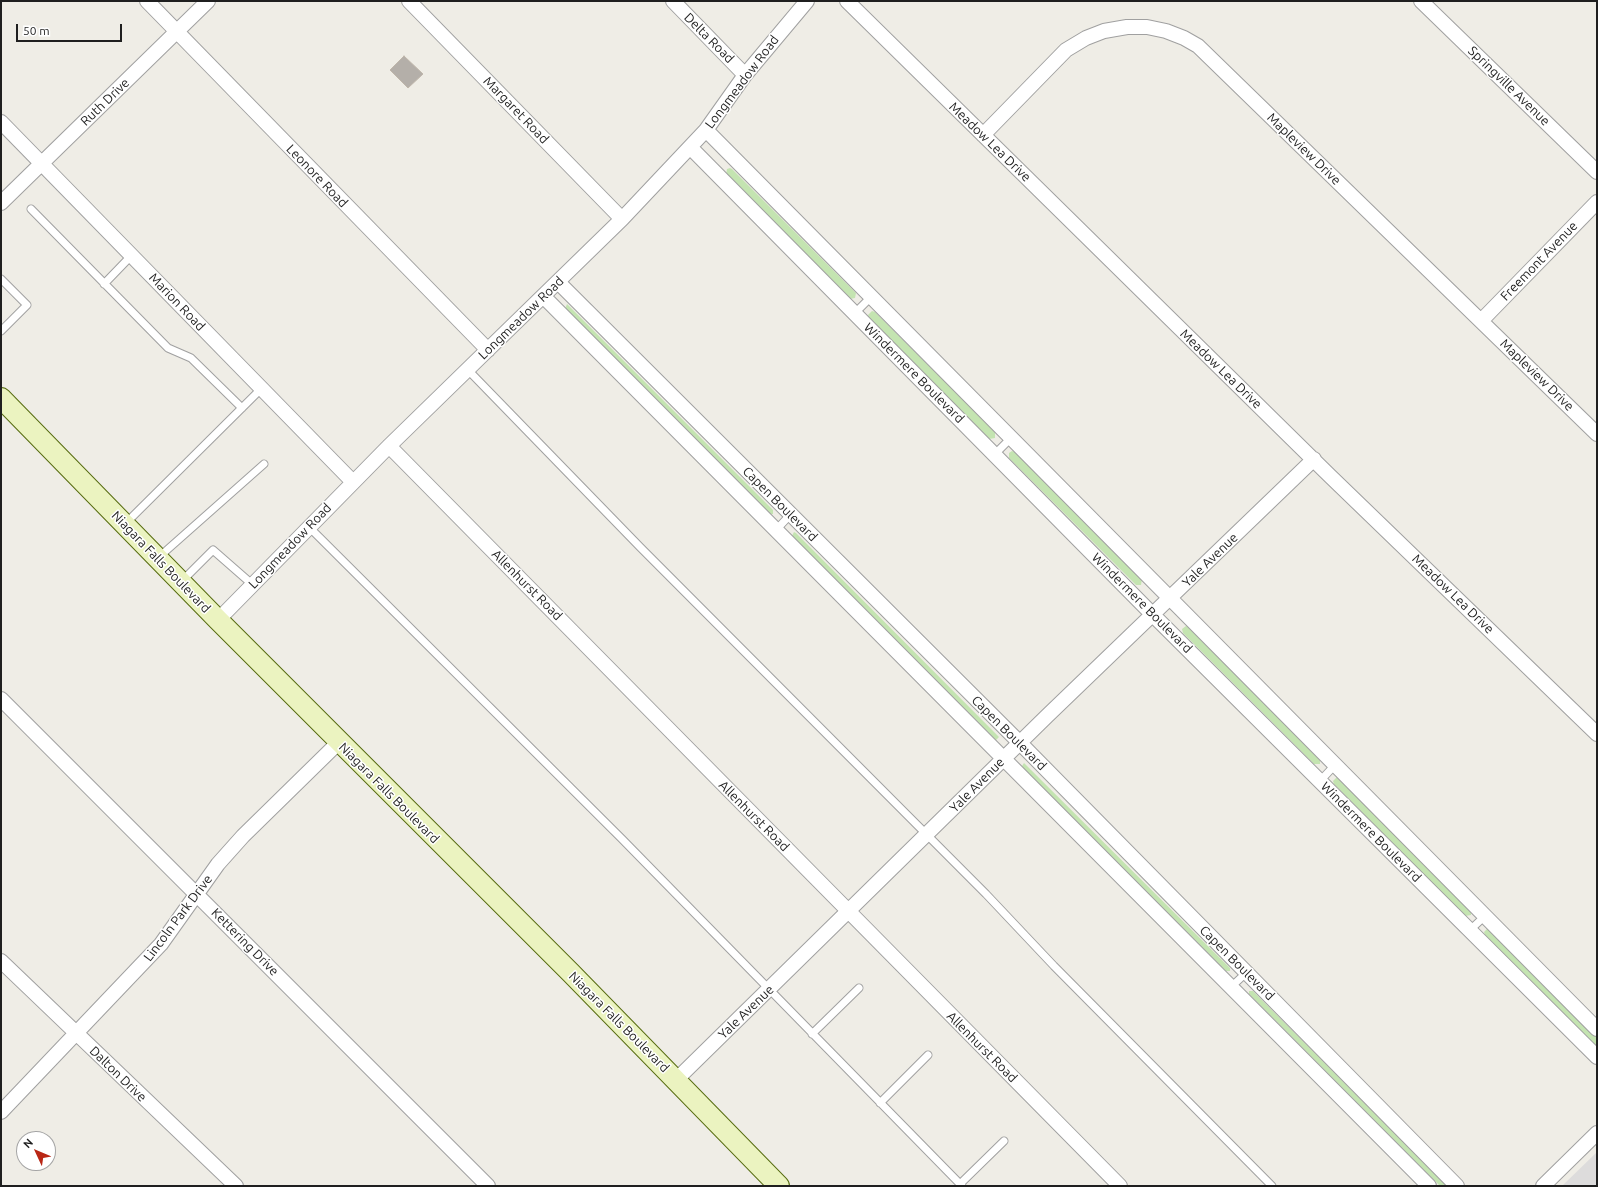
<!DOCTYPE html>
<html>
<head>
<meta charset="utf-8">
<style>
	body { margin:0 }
	#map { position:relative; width:1598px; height:1187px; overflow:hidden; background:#efede6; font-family:Ubuntu,sans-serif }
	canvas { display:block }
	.frame { position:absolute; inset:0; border:2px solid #1f1f1f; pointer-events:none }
	.north { position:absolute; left:16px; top:1131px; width:40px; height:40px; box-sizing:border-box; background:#fff; border:1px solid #a5a5a5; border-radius:50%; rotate:314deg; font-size:11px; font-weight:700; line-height:16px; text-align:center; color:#1f1f1f }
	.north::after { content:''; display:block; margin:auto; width:14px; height:18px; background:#b92715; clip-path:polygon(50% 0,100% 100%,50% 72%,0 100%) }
	.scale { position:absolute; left:16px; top:24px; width:106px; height:18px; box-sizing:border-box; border:2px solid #1f1f1f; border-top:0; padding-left:5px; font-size:12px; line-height:14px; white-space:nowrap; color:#1f1f1f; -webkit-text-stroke:3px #fff; paint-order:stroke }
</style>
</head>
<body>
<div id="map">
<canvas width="1598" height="1187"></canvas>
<div class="frame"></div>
<div class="north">N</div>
<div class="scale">50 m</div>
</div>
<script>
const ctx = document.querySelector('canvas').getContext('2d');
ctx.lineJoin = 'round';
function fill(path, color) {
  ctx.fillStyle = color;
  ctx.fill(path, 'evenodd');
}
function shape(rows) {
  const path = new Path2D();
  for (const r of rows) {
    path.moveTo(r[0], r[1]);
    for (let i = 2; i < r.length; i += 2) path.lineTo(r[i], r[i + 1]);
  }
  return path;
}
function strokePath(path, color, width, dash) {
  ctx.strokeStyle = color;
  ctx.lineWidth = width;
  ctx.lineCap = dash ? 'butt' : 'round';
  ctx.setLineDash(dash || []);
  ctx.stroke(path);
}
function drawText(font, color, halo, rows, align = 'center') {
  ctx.font = font + ' Ubuntu,sans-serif';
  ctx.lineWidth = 3;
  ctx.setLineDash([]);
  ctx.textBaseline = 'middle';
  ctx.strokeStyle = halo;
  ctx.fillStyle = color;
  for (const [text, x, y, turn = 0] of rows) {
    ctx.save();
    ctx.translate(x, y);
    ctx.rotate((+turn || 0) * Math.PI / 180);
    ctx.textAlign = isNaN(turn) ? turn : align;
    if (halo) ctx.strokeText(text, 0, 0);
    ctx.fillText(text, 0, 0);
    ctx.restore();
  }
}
fill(shape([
	[1597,1152,1597,1186,1562,1186]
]), '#dddcdc');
fill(shape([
	[730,168,732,169,856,293,855,298,850,299,726,175,727,169],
	[567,304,773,510,773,514,769,514,565,309],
	[872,311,875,312,995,432,995,438,989,439,869,318,868,315],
	[1012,451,1015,452,1142,579,1141,585,1136,585,1009,458,1009,453],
	[794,532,796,533,999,737,996,740,792,536],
	[1186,626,1189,627,1320,758,1320,764,1314,764,1183,633,1182,629],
	[1024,763,1230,968,1230,971,1226,971,1023,768,1022,766],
	[1337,777,1340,778,1471,910,1471,915,1465,916,1334,784,1333,781],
	[1488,928,1491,929,1597,1036,1597,1048,1485,935,1484,932],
	[1249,991,1253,991,1447,1186,1440,1186,1249,994]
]), '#c4e4b1');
const building = shape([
	[404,56,423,74,408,88,390,70,404,56]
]);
fill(building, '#b4afa9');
strokePath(building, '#bfb6aa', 1);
const lane = shape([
	[31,209,168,348,191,358,242,408],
	[1,279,27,305,1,331],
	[104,284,132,255],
	[855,313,871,297],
	[468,370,640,547,986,894,1054,966,1272,1186],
	[995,454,1011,438],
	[126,523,262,388],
	[309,527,622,839,962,1186],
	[776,530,791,514],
	[159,557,264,464],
	[182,581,213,550,253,585],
	[1320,781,1335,765],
	[1470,930,1485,916],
	[1231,987,1246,973],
	[812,1034,859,988],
	[880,1103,928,1055],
	[960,1184,1004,1141]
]);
const street = shape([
	[147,1,488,350],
	[409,1,622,219],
	[673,1,745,75],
	[847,1,1330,476,1597,734],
	[1421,1,1597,172],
	[1,122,353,482],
	[706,130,1597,1029],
	[983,135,1066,50,1086,38,1104,31,1127,27,1147,27,1166,31,1184,38,1198,46,1597,434],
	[690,147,1153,615,1597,1057],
	[1,203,208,1],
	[559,283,1020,743,1457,1186],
	[544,297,1429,1186],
	[1481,321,1597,202],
	[389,446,1120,1186],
	[218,620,389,446,622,219,706,130,745,75,807,1],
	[1,699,488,1186],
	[1,961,236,1186],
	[676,1080,1047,716,1314,459],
	[1,1112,161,944,218,864,243,836,339,742],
	[1543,1186,1597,1133]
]);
const secondary = shape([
	[1,398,218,620,570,972,779,1186]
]);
strokePath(lane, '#a0a0a0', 9);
strokePath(street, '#a0a0a0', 16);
strokePath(secondary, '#576c10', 22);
strokePath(lane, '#fff', 7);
strokePath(street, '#fff', 14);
strokePath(secondary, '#ebf3c0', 20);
drawText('13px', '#1f1f1f', '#fff', [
	["Delta Road",709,38,45],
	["Longmeadow Road",742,82,-53],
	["Springville Avenue",1509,86,44],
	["Ruth Drive",105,102,-44],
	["Margaret Road",516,110,46],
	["Meadow Lea Drive",990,142,44],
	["Mapleview Drive",1304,149,44],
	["Leonore Road",317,176,46],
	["Freemont Avenue",1539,261,-46],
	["Marion Road",177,302,46],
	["Longmeadow Road",521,318,-44],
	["Meadow Lea Drive",1221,369,44],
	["Windermere Boulevard",914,373,45],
	["Mapleview Drive",1537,375,44],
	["Capen Boulevard",780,504,45],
	["Longmeadow Road",290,546,-46],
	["Yale Avenue",1210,560,-44],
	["Niagara Falls Boulevard",161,562,46],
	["Allenhurst Road",527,585,45],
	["Meadow Lea Drive",1453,594,44],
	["Windermere Boulevard",1142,603,45],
	["Capen Boulevard",1009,733,45],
	["Yale Avenue",977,785,-45],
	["Niagara Falls Boulevard",389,793,45],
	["Allenhurst Road",754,816,45],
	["Windermere Boulevard",1371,832,45],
	["Lincoln Park Drive",178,918,-53],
	["Kettering Drive",245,942,45],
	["Capen Boulevard",1237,963,45],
	["Yale Avenue",746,1012,-44],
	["Niagara Falls Boulevard",619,1022,45],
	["Allenhurst Road",982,1047,45],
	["Dalton Drive",118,1074,44]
]);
</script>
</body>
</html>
